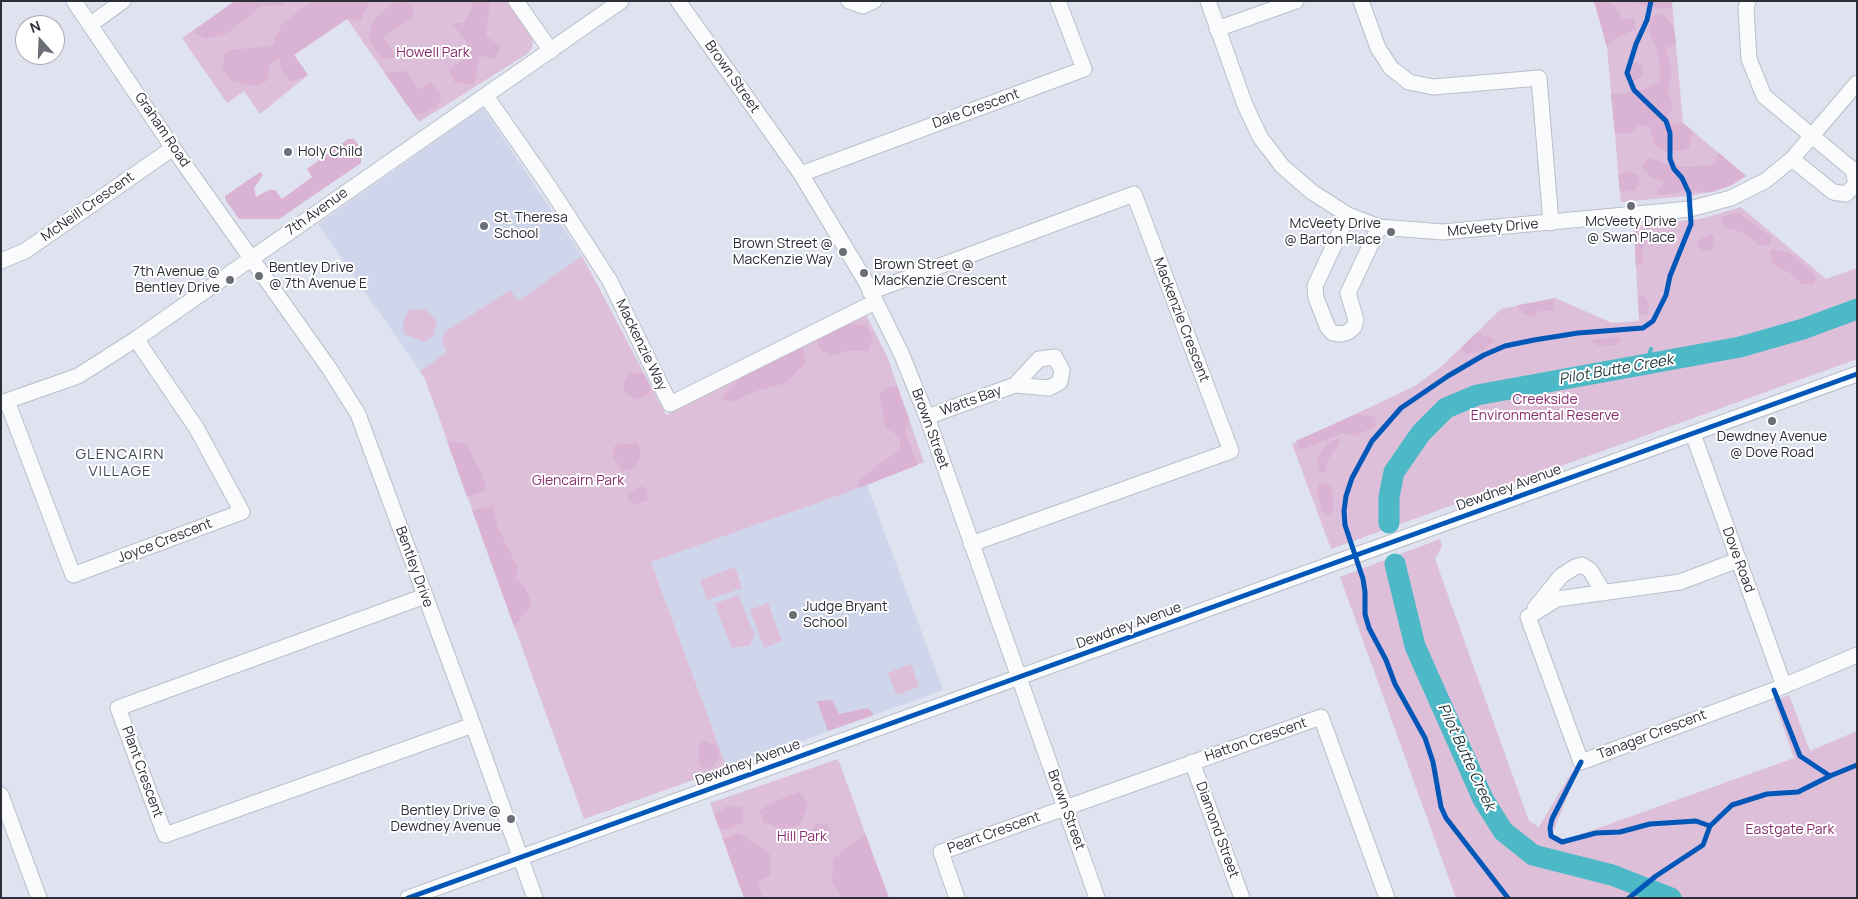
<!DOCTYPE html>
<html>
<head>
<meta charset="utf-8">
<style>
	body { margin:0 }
	#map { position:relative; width:1858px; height:899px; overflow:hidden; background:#dfe2ef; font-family:Manrope,sans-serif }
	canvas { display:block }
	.frame { position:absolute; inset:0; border:2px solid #2c2e37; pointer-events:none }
	.north { position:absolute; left:15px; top:15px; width:50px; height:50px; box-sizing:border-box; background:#fff; border:1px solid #ababaf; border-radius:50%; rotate:340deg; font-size:14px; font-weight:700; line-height:20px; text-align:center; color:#2c2e37 }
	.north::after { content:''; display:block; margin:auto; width:18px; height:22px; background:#6b6d77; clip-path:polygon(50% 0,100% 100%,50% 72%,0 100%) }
</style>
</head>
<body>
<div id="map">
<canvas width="1858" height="899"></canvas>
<div class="frame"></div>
<div class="north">N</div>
</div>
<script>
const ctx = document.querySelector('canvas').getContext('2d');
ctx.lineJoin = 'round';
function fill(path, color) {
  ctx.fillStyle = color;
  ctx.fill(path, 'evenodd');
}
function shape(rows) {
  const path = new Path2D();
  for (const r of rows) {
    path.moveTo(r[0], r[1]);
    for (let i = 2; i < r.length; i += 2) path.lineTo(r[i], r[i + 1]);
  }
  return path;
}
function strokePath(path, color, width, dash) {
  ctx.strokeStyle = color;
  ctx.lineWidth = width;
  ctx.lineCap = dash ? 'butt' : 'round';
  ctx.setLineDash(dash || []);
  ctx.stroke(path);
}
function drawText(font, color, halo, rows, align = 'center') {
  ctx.font = font + ' Manrope,sans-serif';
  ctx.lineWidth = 4;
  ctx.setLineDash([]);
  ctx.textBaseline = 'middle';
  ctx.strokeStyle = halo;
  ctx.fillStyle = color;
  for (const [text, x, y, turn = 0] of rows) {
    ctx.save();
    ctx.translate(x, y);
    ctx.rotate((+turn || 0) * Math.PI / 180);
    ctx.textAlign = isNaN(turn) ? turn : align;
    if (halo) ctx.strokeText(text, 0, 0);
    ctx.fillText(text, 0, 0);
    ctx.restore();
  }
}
fill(shape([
	[483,108,582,256,420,371,318,224],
	[867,485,943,690,727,768,651,562]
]), '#cfd5ea');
fill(shape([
	[235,1,507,1,531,35,533,42,532,48,527,54,419,122,347,19,294,55,308,75,260,114,244,91,227,103,182,38],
	[1594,1,1672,1,1683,123,1746,176,1732,185,1712,192,1687,196,1621,202,1607,47],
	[1741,207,1826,279,1857,268,1857,359,1331,549,1292,444,1415,386,1443,365,1501,309,1555,298,1612,323,1639,321,1634,226,1700,219],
	[582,256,666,415,866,315,887,356,924,462,848,492,651,562,727,768,584,819,425,379,420,371,447,352,442,342,445,332,510,290,518,301],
	[425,309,437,320,433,336,423,342,404,334,403,325,408,310],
	[1440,539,1442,546,1435,559,1529,821,1539,827,1571,773,1576,775,1552,834,1565,840,1794,758,1774,701,1789,695,1810,751,1857,731,1857,898,1456,898,1340,577],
	[735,567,742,588,707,600,700,580],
	[738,595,755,636,749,646,732,648,714,604],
	[768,603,782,641,764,648,750,610],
	[911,664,919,687,897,695,888,673],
	[838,759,889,898,744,898,710,803]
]), '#ddbfda');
fill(shape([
	[235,1,285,1,283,5,261,6,228,33,206,39,192,32],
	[312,1,368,1,368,6,360,21,347,19,294,55,308,75,291,82,281,69,279,58,270,64,267,81,254,86,231,80,222,69,225,55,231,50,272,46,282,24],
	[398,1,407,1,413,8,414,16,383,37,398,58,383,59,368,39,374,19,391,4],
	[472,1,490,1,486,36,501,46,495,59,480,56,474,85,454,82,449,69,466,58,469,46,452,23,463,23,472,8],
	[1594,1,1603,1,1614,5,1623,19,1635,18,1635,30,1615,38,1607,47],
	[1626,1,1672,1,1672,8,1655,8],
	[1661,13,1674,27,1676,45,1666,48,1671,70,1668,92,1673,108,1667,117,1672,124,1683,123,1693,131,1689,148,1681,151,1666,151,1654,144,1650,127,1639,125,1631,133,1615,133,1611,94,1623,94,1646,88,1661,81,1658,52,1649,32,1652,17],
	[1633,62,1642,64,1643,75,1633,82,1630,79,1628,72],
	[406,71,419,90,431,82,442,96,438,105,422,114,414,115,385,73],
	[348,139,354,139,361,149,361,163,279,219,239,219,225,199,225,196,260,172,263,175,254,188,256,197,269,190,275,190,282,199,312,177,307,169],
	[1719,153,1746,176,1732,185,1712,192,1684,191,1663,195,1657,194,1657,188,1663,186,1663,180,1652,178,1642,169,1646,159,1650,158,1662,163,1685,167,1715,165,1716,157],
	[1624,172,1637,174,1640,182,1635,190,1620,192,1618,175],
	[1739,213,1771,237,1770,245,1760,246,1745,234,1722,226,1722,216],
	[1634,229,1648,235,1642,251,1644,261,1636,267],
	[1710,234,1714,237,1713,249,1704,251,1698,246,1697,241],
	[1774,249,1790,253,1816,276,1814,284,1802,284,1790,273,1773,264,1770,251],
	[1638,294,1645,296,1649,305,1646,315,1639,315],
	[1552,299,1554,303,1554,311,1539,311,1532,317,1522,313,1518,305],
	[849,324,866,325,873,338,868,351,847,351,831,356,819,349,817,340],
	[1478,332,1483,336,1492,338,1493,342,1484,349,1467,355,1461,348],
	[1619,337,1621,341,1617,345,1599,346,1589,340],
	[803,347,805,363,786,383,756,391,731,402,722,398,741,377],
	[630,372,644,374,651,387,648,394,636,399,624,392,624,382],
	[897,386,909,419,905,431,918,465,859,488,859,481,882,462,900,451,900,437,886,428,879,394,888,387],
	[1356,414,1375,417,1376,426,1355,436,1343,433,1301,450,1296,441],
	[1339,438,1340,443,1327,461,1325,472,1319,473,1317,458,1327,443],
	[447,441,466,444,481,472,487,490,467,497],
	[637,443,641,452,635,468,622,471,612,455,615,445],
	[1320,483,1331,486,1334,507,1330,514,1324,514,1316,491],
	[642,486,647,490,648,500,636,505,628,500,629,492],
	[492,506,498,528,518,568,515,578,525,587,532,604,514,626,472,510],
	[832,700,839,714,868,708,874,715,828,731,817,701],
	[703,741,717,746,720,756,710,769,699,765,698,748],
	[800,792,808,804,800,825,782,829,764,822,759,811,775,801],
	[727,806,742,807,743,823,724,830,719,827,714,815],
	[817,823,829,826,830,835,819,845,811,843,815,825],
	[739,833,770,854,770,875,757,882,763,898,744,898,723,839],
	[865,834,889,898,842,898,832,882,833,859]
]), '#dab2d4');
strokePath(shape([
	[1638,366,1649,356,1651,349],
	[1540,850,1542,857]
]), '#4db8c6', 4);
strokePath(shape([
	[1389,523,1389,497,1394,472,1421,433,1446,408,1477,395,1740,347,1803,329,1857,309],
	[1395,564,1415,646,1483,799,1503,831,1533,855,1612,875,1671,898]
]), '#4db8c6', 21);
const minor = shape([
	[74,1,173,148,329,368,358,414,473,725,535,898],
	[516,1,551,51],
	[678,1,801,174,866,282,901,353,927,417,1097,898],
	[849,1,863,6,874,1],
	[1208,1,1245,105,1260,137,1282,166,1312,192,1348,215,1379,227,1443,232,1690,209,1731,198,1765,181,1792,159,1857,83],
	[1361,1,1378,48,1391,68,1409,82,1433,87,1539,78,1551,223],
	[1748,1,1746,8,1749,59,1764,96,1853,170,1856,184,1846,194,1833,192,1792,159],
	[91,24,123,1],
	[1217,29,1296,1],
	[486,96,550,188,610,281,670,404,875,302],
	[801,174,1084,69,1058,1],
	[1348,215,1315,286,1316,298,1328,328,1333,333,1341,334,1348,332,1354,327,1356,320,1348,293,1379,227],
	[1,261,25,251,173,148],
	[870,292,1134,194,1231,451,971,544],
	[7,401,73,575,242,512,197,429,136,339],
	[1,403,78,376,136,339,621,1],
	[927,417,1015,385,1049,388,1060,382,1062,370,1055,357,1039,359,1015,385],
	[1693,434,1784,686],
	[425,596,118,708,165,835,473,725],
	[1535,608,1561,576,1575,567,1582,565,1590,570,1604,593],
	[1528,617,1581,762,1774,690,1857,655],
	[1528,617,1557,599,1680,582,1738,560],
	[1192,762,1242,898],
	[1,795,39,898],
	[408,898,1857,374],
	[957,898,941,852,1321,717,1387,898]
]);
strokePath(minor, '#bcbfc9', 17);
strokePath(minor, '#fafbfd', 15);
strokePath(shape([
	[1774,690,1800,756,1830,776],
	[1581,762,1552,819,1550,828,1551,836,1562,842,1596,833,1620,832,1650,824,1696,821,1710,826],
	[408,898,1857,374],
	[1508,898,1446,818,1441,807,1433,762,1425,738,1395,684,1386,660,1369,628,1365,614,1365,592,1363,579,1345,525,1344,511,1346,496,1352,478,1372,441,1401,408,1448,376,1484,355,1505,346,1534,340,1578,333,1643,328,1653,321,1666,295,1670,276,1691,224,1689,193,1682,178,1674,169,1670,159,1670,133,1666,121,1634,90,1627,73,1636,44,1647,20,1651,1],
	[1629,898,1656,876,1703,845,1710,826,1732,805,1767,794,1798,792,1830,776,1857,765]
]), '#0057b8', 5);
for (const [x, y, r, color] of [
	[288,152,5,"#6b6d77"],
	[1631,206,5,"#6b6d77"],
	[484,226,5,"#6b6d77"],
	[1391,232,5,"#6b6d77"],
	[843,252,5,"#6b6d77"],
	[864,273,5,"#6b6d77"],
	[259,276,5,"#6b6d77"],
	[230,280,5,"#6b6d77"],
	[1772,421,5,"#6b6d77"],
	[793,615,5,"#6b6d77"],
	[511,819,5,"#6b6d77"]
]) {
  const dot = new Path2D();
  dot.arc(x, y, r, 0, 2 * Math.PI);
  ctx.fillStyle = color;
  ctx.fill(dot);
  strokePath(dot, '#fff', 2);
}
drawText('14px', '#872f6f', '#fff', [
	["Howell Park",433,53],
	["Creekside",1545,400],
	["Environmental Reserve",1545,416],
	["Glencairn Park",578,481],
	["Eastgate Park",1790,830],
	["Hill Park",802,837]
]);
drawText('14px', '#2c2e37', '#fff', [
	["Brown Street",732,77,55],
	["Dale Crescent",976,109,-20],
	["Graham Road",162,130,56],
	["McNeill Crescent",88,207,-35],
	["7th Avenue",317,212,-35],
	["McVeety Drive",1493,228,-5],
	["Mackenzie Crescent",1181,320,69],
	["Mackenzie Way",641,345,64],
	["Watts Bay",971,401,-20],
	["Brown Street",930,429,70],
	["Dewdney Avenue",1509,488,-20],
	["Joyce Crescent",165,541,-21],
	["Dove Road",1738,560,70],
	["Bentley Drive",414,567,70],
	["Dewdney Avenue",1129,626,-20],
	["Tanager Crescent",1652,735,-21],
	["Hatton Crescent",1256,740,-19],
	["Dewdney Avenue",748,763,-20],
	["Plant Crescent",142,772,70],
	["Brown Street",1066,810,70],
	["Diamond Street",1217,830,70],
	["Peart Crescent",994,833,-20]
]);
drawText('14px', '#2c2e37', '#fff', [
	["Holy Child",298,152],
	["St. Theresa",494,218],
	["School",494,234],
	["McVeety Drive",1631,222,"center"],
	["@ Swan Place",1631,238,"center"],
	["McVeety Drive",1381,224,"right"],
	["@ Barton Place",1381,240,"right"],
	["Brown Street @",833,244,"right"],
	["MacKenzie Way",833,260,"right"],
	["Brown Street @",874,265],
	["MacKenzie Crescent",874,281],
	["Bentley Drive",269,268],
	["@ 7th Avenue E",269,284],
	["7th Avenue @",220,272,"right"],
	["Bentley Drive",220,288,"right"],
	["Dewdney Avenue",1772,437,"center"],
	["@ Dove Road",1772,453,"center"],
	["Judge Bryant",803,607],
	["School",803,623],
	["Bentley Drive @",501,811,"right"],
	["Dewdney Avenue",501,827,"right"]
], 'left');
drawText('italic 15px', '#1f3538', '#fff', [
	["Pilot Butte Creek",1616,370,-10],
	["Pilot Butte Creek",1466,757,65]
]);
ctx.letterSpacing = '1px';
drawText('15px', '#44495b', '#fff', [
	["GLENCAIRN",120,455],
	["VILLAGE",120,472]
]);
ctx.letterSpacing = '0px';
</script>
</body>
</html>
